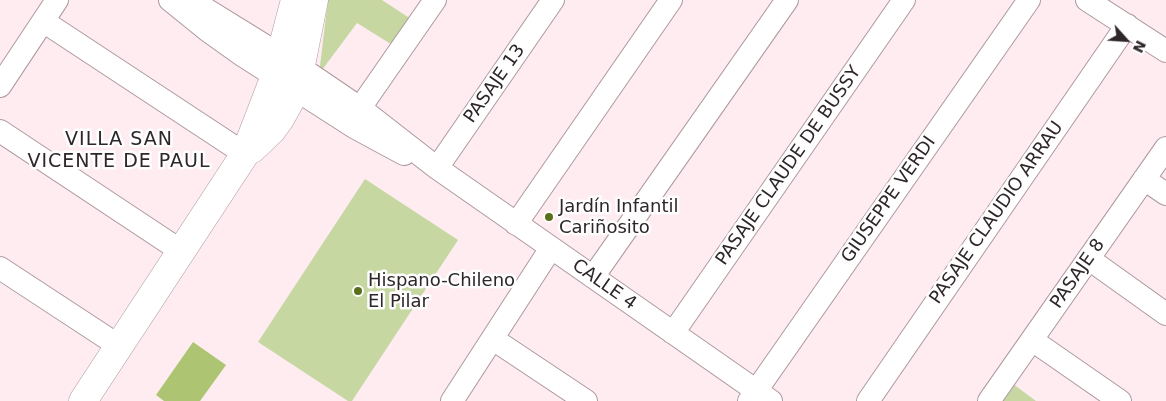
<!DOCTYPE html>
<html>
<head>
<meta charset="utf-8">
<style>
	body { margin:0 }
	#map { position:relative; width:1166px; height:401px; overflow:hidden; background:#feecf1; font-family:"DejaVu Sans",sans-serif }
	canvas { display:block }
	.north { position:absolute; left:1101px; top:15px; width:50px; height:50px; -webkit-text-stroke:4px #fefefe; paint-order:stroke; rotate:116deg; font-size:14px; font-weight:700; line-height:20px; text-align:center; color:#2e2628 }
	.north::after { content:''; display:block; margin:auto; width:18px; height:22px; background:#2e2628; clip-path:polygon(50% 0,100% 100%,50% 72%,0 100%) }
</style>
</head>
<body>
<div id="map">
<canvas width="1166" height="401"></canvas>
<div class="north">N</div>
</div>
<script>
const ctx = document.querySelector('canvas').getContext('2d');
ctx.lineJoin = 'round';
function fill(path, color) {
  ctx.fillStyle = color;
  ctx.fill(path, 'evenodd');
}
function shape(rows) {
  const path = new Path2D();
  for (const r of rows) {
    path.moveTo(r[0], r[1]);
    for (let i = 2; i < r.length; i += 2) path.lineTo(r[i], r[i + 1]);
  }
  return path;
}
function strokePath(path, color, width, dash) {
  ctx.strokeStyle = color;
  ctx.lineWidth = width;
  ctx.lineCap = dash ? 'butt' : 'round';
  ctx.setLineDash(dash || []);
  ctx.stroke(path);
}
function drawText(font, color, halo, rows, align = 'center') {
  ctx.font = font + ' "DejaVu Sans",sans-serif';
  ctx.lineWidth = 5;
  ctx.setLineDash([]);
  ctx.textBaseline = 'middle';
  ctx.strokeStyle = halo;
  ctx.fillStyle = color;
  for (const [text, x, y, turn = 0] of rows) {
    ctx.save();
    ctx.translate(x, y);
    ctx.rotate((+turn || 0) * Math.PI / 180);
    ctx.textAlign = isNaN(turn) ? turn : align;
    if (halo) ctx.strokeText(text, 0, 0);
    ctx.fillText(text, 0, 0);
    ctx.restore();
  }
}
fill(shape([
	[328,0,382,0,411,19,394,46,357,23,319,74],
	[365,179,458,240,352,401,348,401,258,342],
	[1009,381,1036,401,995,401]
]), '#c6d7a2');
fill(shape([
	[193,342,226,365,200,401,164,401,156,395]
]), '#adc573');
const minor = shape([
	[170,0,207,30,242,55,354,127,404,154],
	[191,0,301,68,360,108,437,168,771,401],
	[1087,0,1166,51],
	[43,21,245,154],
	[0,86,57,0],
	[360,108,435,0],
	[0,131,181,251],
	[437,168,553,0],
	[1144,179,1166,194],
	[516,224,671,0],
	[1089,259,1166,314],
	[0,268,119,346],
	[593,277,787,0],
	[673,333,904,0],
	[493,339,586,401],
	[1032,340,1120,401],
	[452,401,551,248],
	[749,401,1029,0],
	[868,401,1127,25],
	[989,401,1166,148]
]);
const major = shape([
	[252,149,272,130,280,119,296,90,314,0],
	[83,401,245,154,275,76,295,0]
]);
strokePath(minor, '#ad999f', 24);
strokePath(major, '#ad999f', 29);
strokePath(minor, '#fff', 22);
strokePath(major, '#fff', 28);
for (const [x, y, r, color] of [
	[549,217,5,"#5b6e1d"],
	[358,291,5,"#5b6e1d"]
]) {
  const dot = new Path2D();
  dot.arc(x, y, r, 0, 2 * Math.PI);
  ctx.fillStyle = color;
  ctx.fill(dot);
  strokePath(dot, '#fefefe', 2);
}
drawText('18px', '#2e2628', '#fefefe', [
	["PASAJE 13",495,84,-55],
	["PASAJE CLAUDE DE BUSSY",789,166,-55],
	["GIUSEPPE VERDI",889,200,-55],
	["PASAJE CLAUDIO ARRAU",997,213,-55],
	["PASAJE 8",1078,274,-55],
	["CALLE 4",604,285,35]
]);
drawText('18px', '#2e2628', '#fefefe', [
	["Jardín Infantil",559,207],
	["Cariñosito",559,228],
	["Hispano-Chileno",368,281],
	["El Pilar",368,302]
], 'left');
ctx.letterSpacing = '1px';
drawText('19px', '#2e2628', '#fefefe', [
	["VILLA SAN",119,140],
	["VICENTE DE PAUL",119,162]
]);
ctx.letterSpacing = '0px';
</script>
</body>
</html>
